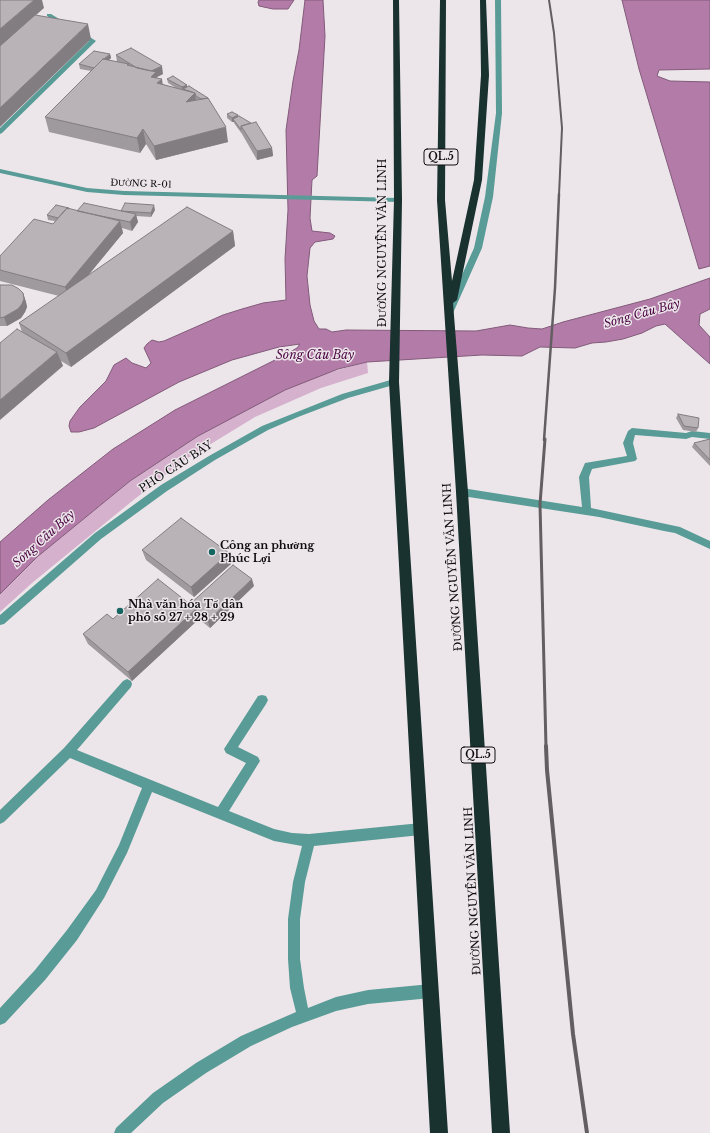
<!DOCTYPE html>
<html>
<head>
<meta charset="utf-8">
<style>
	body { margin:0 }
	canvas { display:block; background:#ece6ea }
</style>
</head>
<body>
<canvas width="710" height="1133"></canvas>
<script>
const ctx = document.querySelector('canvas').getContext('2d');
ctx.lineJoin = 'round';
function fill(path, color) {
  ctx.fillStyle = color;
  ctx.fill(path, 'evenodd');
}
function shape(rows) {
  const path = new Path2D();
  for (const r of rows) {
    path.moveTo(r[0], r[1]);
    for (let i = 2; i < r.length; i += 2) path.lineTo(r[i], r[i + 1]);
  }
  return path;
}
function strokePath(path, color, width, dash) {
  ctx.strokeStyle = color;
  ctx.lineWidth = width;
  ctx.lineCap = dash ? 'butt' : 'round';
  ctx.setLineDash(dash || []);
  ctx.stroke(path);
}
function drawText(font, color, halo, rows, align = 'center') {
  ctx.font = font + ' "Libre Baskerville",serif';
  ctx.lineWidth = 3;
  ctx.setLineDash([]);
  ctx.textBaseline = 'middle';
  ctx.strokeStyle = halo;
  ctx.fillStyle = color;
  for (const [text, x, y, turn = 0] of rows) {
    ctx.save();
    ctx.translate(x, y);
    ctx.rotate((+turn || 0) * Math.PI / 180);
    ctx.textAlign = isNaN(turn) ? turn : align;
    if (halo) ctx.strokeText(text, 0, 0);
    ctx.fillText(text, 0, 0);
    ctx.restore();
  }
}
fill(shape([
	[367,362,368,373,321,388,255,417,183,461,131,502,32,583,0,612,0,594,37,557,130,481,198,436,257,403,316,376]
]), '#d5b1cd');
const water = shape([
	[259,0,294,0,288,9,273,9,259,6,258,2,259,0],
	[305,0,323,0,325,36,317,176,312,180,310,218,312,231,330,233,335,236,333,239,315,242,310,248,307,276,310,305,314,321,319,329,326,329,332,332,346,330,476,331,510,325,528,328,542,329,563,322,650,299,710,278,710,309,700,314,699,325,710,337,710,364,665,324,656,326,642,333,623,339,606,342,592,343,575,348,540,347,522,356,482,355,367,362,338,369,285,390,198,436,130,481,37,557,0,594,0,542,48,500,113,449,175,410,281,357,297,348,300,344,279,347,232,360,179,382,94,428,79,432,71,432,69,426,70,421,80,407,106,381,114,365,126,358,132,363,146,368,151,363,144,348,147,344,152,340,159,342,164,341,223,315,242,309,263,303,286,300,285,259,288,210,286,130,293,81,299,50,305,0],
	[622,0,710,0,710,69,659,70,657,76,670,81,710,82,710,266,699,269,639,69,622,0]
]);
fill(water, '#b37ca8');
strokePath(water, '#825a7a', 1);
fill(shape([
	[495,0,501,0,502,113,493,197,482,248,453,313,449,316,445,313,474,248,485,197,496,113,495,0],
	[47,14,51,14,69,25,64,26,47,16,47,14],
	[78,32,82,32,96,41,2,133,0,134,0,128,89,41,78,34,78,32],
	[0,169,87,188,124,191,398,198,402,200,398,202,124,195,87,192,0,173,0,169],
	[394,379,398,382,397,384,348,398,298,417,268,430,215,460,167,491,101,539,4,624,0,625,0,615,95,533,161,485,209,456,262,426,342,394,394,379],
	[632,428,686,433,692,431,710,433,710,439,692,437,686,439,635,435,633,443,637,459,635,461,592,469,589,477,591,508,680,527,710,541,710,549,675,533,664,531,599,517,462,496,459,495,457,492,459,489,462,488,582,507,579,477,585,463,627,456,623,443,628,431,632,428],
	[127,679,131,681,132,684,131,687,77,750,218,807,246,763,226,753,224,749,258,696,262,695,266,696,268,700,266,704,238,747,258,757,260,761,229,811,274,829,292,833,309,834,421,823,425,825,427,829,425,833,421,835,314,846,305,882,300,919,300,959,304,988,308,1008,336,997,368,990,431,984,436,986,438,991,436,996,431,998,368,1004,336,1011,292,1027,251,1046,206,1073,163,1103,131,1133,114,1133,116,1128,153,1093,196,1063,241,1036,296,1012,290,988,288,959,288,919,293,882,302,846,274,841,152,792,127,853,104,898,77,940,45,980,5,1023,0,1025,0,1008,35,970,67,930,96,890,119,845,142,788,70,758,4,822,0,824,0,810,64,748,123,681,127,679]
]), '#599b96');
fill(shape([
	[393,0,399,0,402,200,399,382,448,1133,430,1133,389,382,394,200,393,0],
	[440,0,446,0,445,200,452,281,474,180,481,75,480,0,486,0,489,75,482,180,457,300,453,303,468,492,510,1133,492,1133,456,492,437,200,440,0]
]), '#19312f');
strokePath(shape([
	[549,0,554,33,562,128,559,195]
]), '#625e61', 2);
strokePath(shape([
	[544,440,555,288,559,194]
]), '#625e61', 2.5);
strokePath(shape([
	[545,439,540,504,546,747]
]), '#625e61', 3);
strokePath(shape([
	[546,746,547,770,573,1034,587,1133]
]), '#625e61', 4);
fill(shape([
	[110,54,111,58,109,60,117,62,116,55,163,74,157,77,157,79,162,79,162,84,176,88,168,83,167,79,187,85,187,87,208,98,228,142,156,160,146,144,140,153,49,132,45,117,91,71,80,69,79,64],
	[227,114,238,117,272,148,273,156,257,160,242,134,234,123,234,122,232,122,227,118],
	[70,209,77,211,121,211,155,210,151,217,136,216,138,222,132,231,122,228,123,233,87,276,233,231,235,246,71,367,61,361,63,366,22,332,19,323,59,296,0,281,0,256,53,224,55,221,48,220,47,215],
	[0,285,23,293,26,302,27,307,25,312,21,318,7,326,0,326],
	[678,414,698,428,696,432,683,430,676,418],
	[710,439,710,466,692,447,694,443],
	[142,550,229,553,231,564,194,597,146,560],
	[254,586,210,628,199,619,132,681,88,644,83,634,113,619,190,604]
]), '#9f9a9e');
fill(shape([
	[34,0,42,0,44,8,0,47,0,29],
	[88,24,91,39,0,127,0,108],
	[110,54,111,58,96,72,95,68],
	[162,66,163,74,157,77,158,83,162,79,164,94,147,73],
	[187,85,187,89,183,89,183,91,182,91,182,87],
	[195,93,197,108,186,102],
	[238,115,238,120,233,119,234,122,232,122,232,118],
	[226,127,228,142,156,160,154,146],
	[143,129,146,144,140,153,137,138],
	[272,148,273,156,257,160,257,151],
	[154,205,155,210,151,217,151,213],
	[136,214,138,222,132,231,130,222],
	[120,221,123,233,69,299,65,287],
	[233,231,235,246,71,367,66,353],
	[23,293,26,302,27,307,25,312,21,318,7,326,4,317],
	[57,352,63,366,0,420,0,400],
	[229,553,231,564,194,597,191,587],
	[252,579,254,586,210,628,208,621],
	[196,609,199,619,132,681,128,672]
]), '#827d81');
const building = shape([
	[0,0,34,0,0,29,0,0],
	[35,15,88,24,0,108,0,46,35,15],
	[131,48,162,66,151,71,137,68,116,55,131,48],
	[94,51,110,54,104,59,103,59,94,68,79,64,94,51],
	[103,59,129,64,127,65,156,72,151,77,162,79,157,83,195,93,186,102,208,98,226,127,154,146,143,129,137,138,45,117,103,59],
	[173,76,187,85,182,87,167,79,173,76],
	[189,86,208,98,201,99,196,96,195,93,183,89,189,86],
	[232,112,238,115,232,118,227,114,232,112],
	[239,116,251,123,241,126,241,130,233,119,239,116],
	[256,122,272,148,257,151,241,126,256,122],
	[84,203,136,214,130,222,77,211,84,203],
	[125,203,154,205,151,213,121,211,125,203],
	[56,205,69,208,69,209,67,208,58,218,47,215,56,205],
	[187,207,233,231,66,353,19,323,187,207],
	[67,208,120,221,65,287,0,270,0,256,34,219,53,224,67,208],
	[0,285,12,285,19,289,23,293,24,299,22,304,18,309,4,317,0,318,0,285],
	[17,329,57,352,0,400,0,343,17,329],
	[678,414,699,418,698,428,684,426,678,414],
	[710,439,710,460,694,443,710,439],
	[181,518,229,553,191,587,142,550,181,518],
	[233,565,252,579,208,621,197,612,196,609,190,604,233,565],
	[158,579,196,609,128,672,83,634,107,614,113,619,158,579]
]);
fill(building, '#b9b3b8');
strokePath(building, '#827d81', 1);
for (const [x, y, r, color] of [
	[212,552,4,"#176561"],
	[120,611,4,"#176561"]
]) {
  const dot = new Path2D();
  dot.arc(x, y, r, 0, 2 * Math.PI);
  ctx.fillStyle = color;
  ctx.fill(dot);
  strokePath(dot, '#ece6ea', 1.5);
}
drawText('9px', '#0e0c0e', '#ece6ea', [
	["ĐƯỜNG R-01",141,184,2]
]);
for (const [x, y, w] of [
	[441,157,34],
	[478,755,34]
]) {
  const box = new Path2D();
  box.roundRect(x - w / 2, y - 8, w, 16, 3);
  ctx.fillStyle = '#ece6ea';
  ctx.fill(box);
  strokePath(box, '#0e0c0e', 1);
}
drawText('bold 10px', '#0e0c0e', null, [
	["QL.5",441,157],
	["QL.5",478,755]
]);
drawText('11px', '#0e0c0e', '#ece6ea', [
	["ĐƯỜNG NGUYỄN VĂN LINH",383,243,-90],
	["PHỐ CẦU BÂY",176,467,-33],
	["ĐƯỜNG NGUYỄN VĂN LINH",453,567,-94],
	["ĐƯỜNG NGUYỄN VĂN LINH",473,891,-93]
]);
drawText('bold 11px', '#0e0c0e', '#ece6ea', [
	["Công an phường",220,546],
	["Phúc Lợi",220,559],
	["Nhà văn hóa Tổ dân",128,605],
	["phố số 27 + 28 + 29",128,618]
], 'left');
drawText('italic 12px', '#4c0744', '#ece6ea', [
	["Sông Cầu Bây",642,314,-16],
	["Sông Cầu Bây",315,356],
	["Sông Cầu Bây",44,539,-42]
]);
</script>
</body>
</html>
